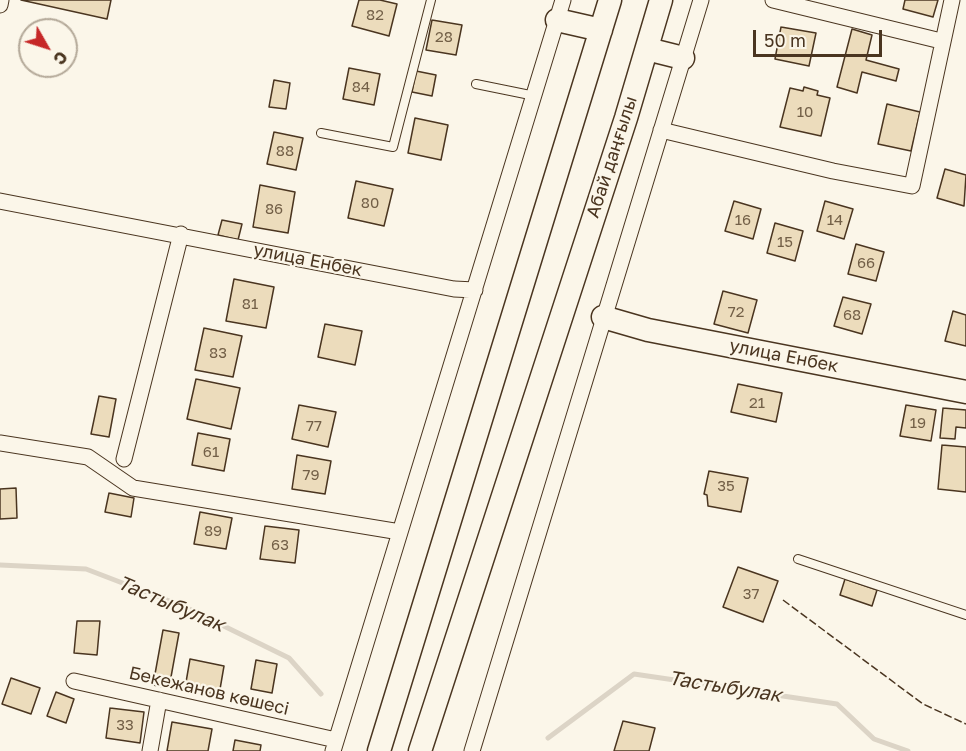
<!DOCTYPE html>
<html>
<head>
<meta charset="utf-8">
<style>
	body { margin:0 }
	#map { position:relative; width:966px; height:751px; overflow:hidden; background:#fbf6e9; font-family:"Golos Text",sans-serif }
	canvas { display:block }
	.north { position:absolute; left:18px; top:18px; width:60px; height:60px; box-sizing:border-box; background:#fbf6e9; border:2px solid #b4a999; border-radius:50%; rotate:129deg; font-size:16px; font-weight:700; line-height:24px; text-align:center; color:#4a3520 }
	.north::after { content:''; display:block; margin:auto; width:21px; height:27px; background:#c62828; clip-path:polygon(50% 0,100% 100%,50% 72%,0 100%) }
	.scale { position:absolute; left:753px; top:30px; width:129px; height:27px; box-sizing:border-box; border:3px solid #4a3520; border-top:0; padding-left:8px; font-size:18px; line-height:21px; white-space:nowrap; color:#4a3520; -webkit-text-stroke:4px #fbf6e9; paint-order:stroke }
</style>
</head>
<body>
<div id="map">
<canvas width="966" height="751"></canvas>
<div class="north">С</div>
<div class="scale">50 m</div>
</div>
<script>
const ctx = document.querySelector('canvas').getContext('2d');
ctx.lineJoin = 'round';
function shape(rows) {
  const path = new Path2D();
  for (const r of rows) {
    path.moveTo(r[0], r[1]);
    for (let i = 2; i < r.length; i += 2) path.lineTo(r[i], r[i + 1]);
  }
  return path;
}
function strokePath(path, color, width, dash) {
  ctx.strokeStyle = color;
  ctx.lineWidth = width;
  ctx.lineCap = dash ? 'butt' : 'round';
  ctx.setLineDash(dash || []);
  ctx.stroke(path);
}
function fill(path, color) {
  ctx.fillStyle = color;
  ctx.fill(path, 'evenodd');
}
function drawText(font, color, halo, rows, align = 'center') {
  ctx.font = font + ' "Golos Text",sans-serif';
  ctx.lineWidth = 4.5;
  ctx.setLineDash([]);
  ctx.textBaseline = 'middle';
  ctx.strokeStyle = halo;
  ctx.fillStyle = color;
  for (const [text, x, y, turn = 0] of rows) {
    ctx.save();
    ctx.translate(x, y);
    ctx.rotate((+turn || 0) * Math.PI / 180);
    ctx.textAlign = isNaN(turn) ? turn : align;
    if (halo) ctx.strokeText(text, 0, 0);
    ctx.fillText(text, 0, 0);
    ctx.restore();
  }
}
strokePath(shape([
	[0,565,86,569,185,607,289,658,321,694],
	[548,738,634,674,837,704,874,739,908,751]
]), '#dcd4c6', 5);
const building = shape([
	[21,0,111,0,107,19,21,0],
	[359,0,380,0,397,4,389,36,352,26,359,0],
	[905,0,938,0,933,17,903,9,905,0],
	[432,20,462,25,456,55,426,50,432,20],
	[781,27,816,33,809,66,775,59,781,27],
	[852,29,872,35,866,60,899,69,896,81,862,72,857,93,837,87,852,29],
	[349,68,380,74,374,105,343,99,349,68],
	[416,71,436,75,432,96,412,92,416,71],
	[274,80,290,83,286,109,269,107,274,80],
	[804,87,818,91,817,95,830,98,821,136,780,127,790,88,803,91,804,87],
	[887,104,920,112,911,151,878,144,887,104],
	[415,118,448,125,441,160,408,153,415,118],
	[274,132,303,138,296,170,267,164,274,132],
	[945,169,966,175,964,206,937,198,945,169],
	[356,181,393,189,384,226,348,218,356,181],
	[260,185,295,192,288,233,253,227,260,185],
	[734,201,761,209,753,239,725,231,734,201],
	[825,201,853,209,844,239,817,231,825,201],
	[222,220,242,224,238,240,218,235,222,220],
	[775,223,803,231,795,261,767,253,775,223],
	[856,244,884,252,876,281,848,274,856,244],
	[234,279,274,287,266,328,226,321,234,279],
	[723,291,757,300,748,333,714,324,723,291],
	[843,297,871,304,862,334,834,326,843,297],
	[953,311,966,315,966,346,945,341,953,311],
	[325,324,362,331,355,365,318,357,325,324],
	[204,328,242,336,233,377,195,370,204,328],
	[196,379,240,388,231,429,187,419,196,379],
	[738,384,782,393,776,422,731,412,738,384],
	[99,396,116,399,109,437,91,434,99,396],
	[299,405,336,412,328,447,292,439,299,405],
	[906,405,936,410,931,441,900,436,906,405],
	[943,408,966,410,966,428,956,427,955,439,940,438,943,408],
	[198,433,230,439,224,471,192,465,198,433],
	[942,445,966,447,966,492,938,489,942,445],
	[297,455,331,461,325,494,292,489,297,455],
	[709,471,748,478,741,512,708,506,707,495,704,494,709,471],
	[16,488,17,518,0,519,0,489,16,488],
	[109,493,134,498,131,517,105,512,109,493],
	[200,512,232,518,226,549,194,544,200,512],
	[265,526,299,530,295,563,260,559,265,526],
	[738,567,778,581,763,622,723,607,738,567],
	[845,579,877,590,872,606,840,595,845,579],
	[77,621,100,621,97,655,74,653,77,621],
	[163,630,179,633,169,688,153,685,163,630],
	[190,659,224,666,219,695,185,688,190,659],
	[256,660,277,664,272,693,251,689,256,660],
	[11,678,40,688,31,714,2,704,11,678],
	[56,692,74,699,66,723,47,716,56,692],
	[110,708,144,712,140,743,106,738,110,708],
	[623,721,655,728,649,751,614,751,623,721],
	[172,722,212,729,208,751,167,751,172,722],
	[235,740,261,745,260,751,233,751,235,740]
]);
fill(building, '#ecdcbc');
strokePath(building, '#4a3520', 1.5);
const lane = shape([
	[476,84,535,96],
	[321,133,393,147,431,0],
	[798,559,966,615]
]);
const street = shape([
	[773,0,941,41],
	[0,5,1,0],
	[661,130,833,171,912,186,952,0],
	[0,201,454,289,475,290],
	[0,443,88,457,133,488,400,532],
	[124,459,181,234],
	[74,681,336,740],
	[150,751,159,700],
	[333,751,563,0],
	[472,751,701,0]
]);
const secondary = shape([
	[557,20,601,30],
	[647,49,683,58],
	[603,317,648,330,966,392],
	[379,751,610,0],
	[420,751,626,118,661,0]
]);
strokePath(lane, '#4a3520', 10);
strokePath(street, '#4a3520', 17);
strokePath(secondary, '#4a3520', 25);
strokePath(lane, '#fbf6e9', 8);
strokePath(street, '#fbf6e9', 15);
strokePath(secondary, '#fbf6e9', 22);
strokePath(shape([
	[783,600,923,704,966,724]
]), '#4a3520', 1.5, [8, 3]);
drawText('15px', '#725f47', null, [
	["82",375,15],
	["28",444,37],
	["84",361,87],
	["10",805,112],
	["88",285,151],
	["80",370,203],
	["86",274,209],
	["16",743,220],
	["14",835,220],
	["15",785,242],
	["66",866,263],
	["81",250,304],
	["72",736,312],
	["68",852,315],
	["83",218,353],
	["21",757,403],
	["19",918,423],
	["77",314,426],
	["61",211,452],
	["79",311,475],
	["35",726,486],
	["89",213,531],
	["63",280,545],
	["37",751,594],
	["33",125,725]
]);
drawText('18px', '#4a3520', '#fbf6e9', [
	["Абай даңғылы",612,157,-72],
	["улица Енбек",308,260,11],
	["улица Енбек",784,356,11],
	["Бекежанов көшесі",209,691,13]
]);
drawText('italic 20px', '#4a3520', '#fbf6e9', [
	["Тастыбулак",171,604,23],
	["Тастыбулак",725,687,9]
]);
</script>
</body>
</html>
